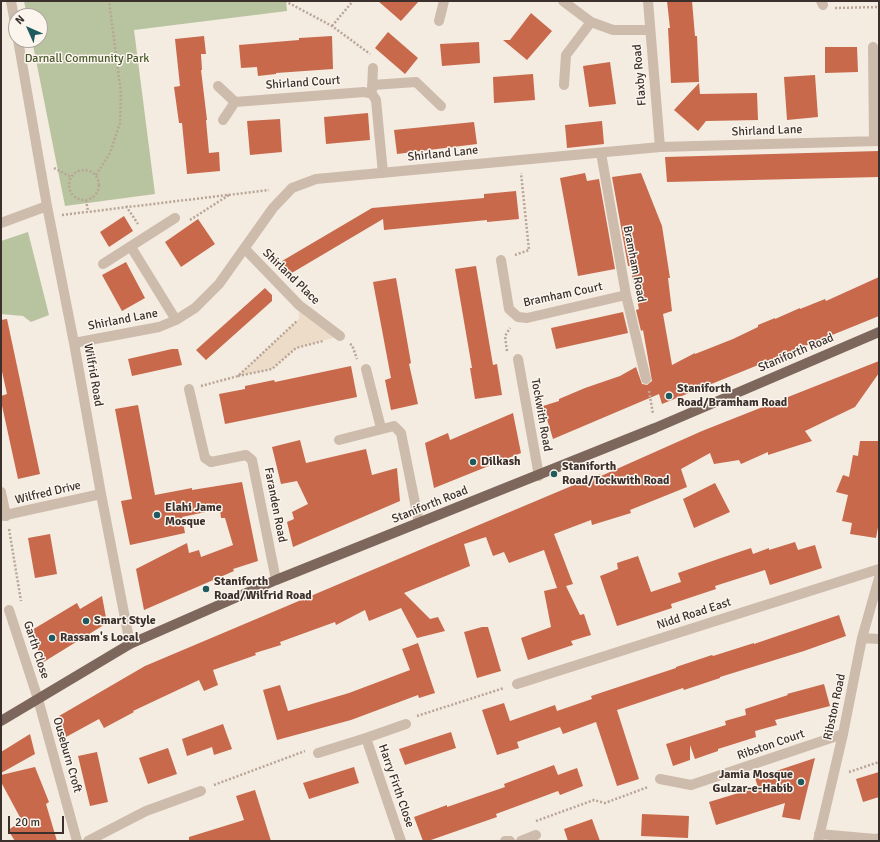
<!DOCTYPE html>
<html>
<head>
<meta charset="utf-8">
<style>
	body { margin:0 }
	#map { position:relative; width:880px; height:842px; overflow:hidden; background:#f4ebe1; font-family:Signika,sans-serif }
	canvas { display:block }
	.frame { position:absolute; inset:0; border:2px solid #3b302b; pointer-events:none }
	.north { position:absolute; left:8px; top:8px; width:40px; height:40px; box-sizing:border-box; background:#fbf5ee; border:1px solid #aea6a0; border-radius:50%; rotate:315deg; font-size:11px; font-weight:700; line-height:16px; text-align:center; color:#3b302b }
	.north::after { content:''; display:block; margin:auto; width:14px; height:18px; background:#1f5a5e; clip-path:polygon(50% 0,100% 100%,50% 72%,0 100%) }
	.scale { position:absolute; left:8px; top:816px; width:56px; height:18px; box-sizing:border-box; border:2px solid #3b302b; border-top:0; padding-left:5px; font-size:12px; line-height:14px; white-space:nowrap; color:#3b302b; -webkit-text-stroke:3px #fbf5ee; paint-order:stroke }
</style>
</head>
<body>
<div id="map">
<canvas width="880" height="842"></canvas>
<div class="frame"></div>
<div class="north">N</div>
<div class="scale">20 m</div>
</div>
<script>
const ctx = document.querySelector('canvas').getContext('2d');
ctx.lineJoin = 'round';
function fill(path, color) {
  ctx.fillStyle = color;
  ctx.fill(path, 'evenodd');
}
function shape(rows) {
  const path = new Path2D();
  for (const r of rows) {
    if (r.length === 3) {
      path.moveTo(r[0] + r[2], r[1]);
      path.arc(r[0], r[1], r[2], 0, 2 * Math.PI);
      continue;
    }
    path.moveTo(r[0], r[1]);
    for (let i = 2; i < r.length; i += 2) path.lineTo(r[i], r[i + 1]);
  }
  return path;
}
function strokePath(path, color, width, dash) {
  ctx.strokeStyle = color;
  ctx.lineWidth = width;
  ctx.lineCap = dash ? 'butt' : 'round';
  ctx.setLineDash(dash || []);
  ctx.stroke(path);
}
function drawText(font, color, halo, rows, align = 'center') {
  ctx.font = font + ' Signika,sans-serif';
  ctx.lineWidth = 3;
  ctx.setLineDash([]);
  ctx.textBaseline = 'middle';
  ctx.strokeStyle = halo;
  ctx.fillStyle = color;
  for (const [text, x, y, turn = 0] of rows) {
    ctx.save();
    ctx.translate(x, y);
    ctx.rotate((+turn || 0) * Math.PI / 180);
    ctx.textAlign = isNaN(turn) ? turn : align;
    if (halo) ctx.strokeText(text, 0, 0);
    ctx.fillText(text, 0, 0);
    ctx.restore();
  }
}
fill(shape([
	[24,1,286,1,287,11,134,30,155,194,65,206,32,40,40,40,40,16,27,16],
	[28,232,49,315,31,322,23,316,1,314,1,241]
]), '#b8c4a0');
fill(shape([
	[299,305,340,336,296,348,272,369,238,376,299,319]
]), '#ecdcc8');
fill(shape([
	[378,1,419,1,401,21],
	[667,1,692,1,695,36,697,36,699,82,671,83,668,28,670,28],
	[531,13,552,31,527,60,503,40,510,40],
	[388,32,418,58,405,74,375,48],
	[204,36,206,54,201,54,202,70,201,70,207,120,206,120,209,153,219,152,220,171,187,174,182,123,179,123,174,87,180,86,175,39],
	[332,36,333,69,276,73,276,74,258,76,257,67,241,68,239,45,299,40,299,38],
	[479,42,480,63,442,66,440,44],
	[825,47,857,47,858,72,825,73],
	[610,62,616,104,589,107,583,66],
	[533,74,535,100,494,103,493,77],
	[815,75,818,117,787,120,784,77],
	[699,83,700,94,757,93,758,120,706,121,698,131,674,110],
	[368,113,370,140,326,144,324,117],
	[280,119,282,152,250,155,247,121],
	[602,121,604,144,567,148,565,125],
	[474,122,477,144,397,154,394,130],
	[879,151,879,177,667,182,665,157],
	[585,173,587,181,599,179,615,269,578,276,560,178],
	[641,173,662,226,670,278,668,278,672,311,663,314,672,365,695,353,695,354,733,339,758,327,758,325,775,318,775,319,800,308,800,309,825,299,826,301,879,277,879,316,662,404,659,394,553,439,543,406,559,401,559,399,585,388,620,376,636,367,642,384,647,385,652,381,643,330,641,331,636,310,639,309,630,266,628,266,612,177],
	[516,191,519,219,487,222,487,220,384,230,383,219,290,274,282,261,372,208,484,198,484,194],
	[124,216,133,231,109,247,100,232],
	[198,219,215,244,181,267,165,242],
	[126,262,145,298,122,311,102,275],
	[476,266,493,365,497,364,502,395,475,399,470,368,472,368,455,269],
	[396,278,411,363,409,364,418,404,391,410,385,380,391,378,373,282],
	[265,288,272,295,272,301,206,360,196,350],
	[623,312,628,333,556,349,551,328],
	[7,319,40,474,18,479,1,401,1,396,7,394,1,367,1,320],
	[172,349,178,349,182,365,132,376,128,359],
	[879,361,879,373,855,407,805,431,812,441,768,455,768,452,741,464,739,460,714,464,710,453,681,469,687,487,630,510,631,513,592,525,591,520,554,534,573,584,566,586,580,615,584,614,591,635,571,641,573,645,528,660,521,638,551,627,544,591,557,588,544,550,509,563,504,552,493,556,486,537,464,544,470,566,404,593,430,619,438,617,445,631,417,638,401,608,369,621,365,610,336,625,335,622,280,642,281,645,255,653,256,655,213,670,218,685,204,691,199,680,133,711,134,712,104,728,99,719,66,737,59,716,145,666,429,546,600,474,601,476,702,431],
	[351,366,357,397,225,424,219,394,245,389,245,386,274,380,275,382],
	[138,405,155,495,192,488,192,490,242,482,258,561,233,569,234,571,144,610,136,569,187,543,189,553,199,550,201,557,233,545,225,518,221,518,220,509,182,517,185,533,130,545,121,501,132,499,115,409],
	[513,413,521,453,434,488,425,443,448,433,450,440],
	[300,440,306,463,366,449,372,475,397,468,400,501,293,547,287,522,294,519,292,512,308,504,297,481,281,484,272,447],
	[860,441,879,441,879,522,876,538,850,534,852,523,842,521,848,495,836,492,843,475,849,477,853,455,858,456],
	[715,483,730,512,694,528,683,499],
	[50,534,57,574,35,578,28,538],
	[795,542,798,550,815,545,822,568,770,585,765,570,715,586,716,589,671,604,672,608,617,626,600,576,618,569,617,563,638,556,651,592,681,582,678,573,721,558,751,548,753,554,769,548,769,550],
	[102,596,107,623,42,663,32,630,77,603,80,609],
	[839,615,846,636,804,651,720,677,720,678,684,690,683,688,617,710,639,779,617,786,596,722,563,734,560,727,517,742,519,748,497,755,482,710,504,703,510,721,555,705,557,711,592,699,591,696,676,668,676,667,712,655,713,656,754,643,754,644],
	[482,627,488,627,501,671,477,678,464,632],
	[418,643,435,693,419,698,418,695,351,720,277,740,263,690,280,685,288,711,349,693,410,670,402,649],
	[824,684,830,706,775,720,777,725,755,731,756,737,718,749,718,751,695,759,690,745,690,760,673,766,666,744,726,725,725,721,746,715,745,709,788,695,787,694],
	[223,724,232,749,214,755,212,747,187,756,182,739],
	[451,732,456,748,405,765,399,749],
	[30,734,35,754,1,773,1,752],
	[168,748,177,774,148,784,139,758],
	[97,752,108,802,90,806,78,756],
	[815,758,800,820,782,817,785,803,716,825,709,802,758,787,755,778],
	[554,765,558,775,577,768,583,786,560,795,558,791,496,814,497,817,428,841,423,841,414,817,447,805,447,807,505,787,504,784],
	[35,767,49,802,46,804,57,841,15,841,8,830,22,821,1,782,1,775],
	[354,767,359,783,309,799,303,783],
	[879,772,879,797,863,802,856,779],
	[255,790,271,841,189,841,189,837,244,820,236,796],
	[642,814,689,816,688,838,641,836],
	[592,819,600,841,568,841,564,829]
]), '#c8694b');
strokePath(shape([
	[285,1,332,26,370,54],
	[835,8,879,7],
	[332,26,353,1],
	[54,168,71,177],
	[84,185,15],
	[96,175,110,153,120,123,121,93,109,1],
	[86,200,88,211],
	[126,206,138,224],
	[62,215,269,190],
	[190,220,229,195],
	[515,255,529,250,521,173],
	[350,344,352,345,357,359],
	[507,351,505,336,510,328],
	[238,376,272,369,296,348,323,341],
	[201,386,238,376,297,321],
	[649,391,653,414],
	[9,529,21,601],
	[417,716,504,688],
	[849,772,879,762],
	[214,785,305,751],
	[536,821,594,800,605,803,648,787]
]), '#b9a596', 2.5, [2, 2]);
strokePath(shape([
	[11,1,16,29],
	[563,1,591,22,613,30,650,30],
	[648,1,660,147],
	[821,1,823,5],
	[439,21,444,1],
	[18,40,47,206,74,343,101,494,130,644],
	[873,47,874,141],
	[372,85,416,82,441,106],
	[564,85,566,55,591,22],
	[218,86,235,102,223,120],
	[372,90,373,68],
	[235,102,364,92,372,94,376,100,383,173],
	[601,153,626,295,646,379],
	[1,223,47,206],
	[131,247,176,320],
	[245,249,299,305,340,336],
	[501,260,509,309,518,317,527,318,626,295],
	[103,264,175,218],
	[74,343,159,327,176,320,195,308,219,284,273,208,292,188,316,179,660,147,879,141],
	[518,359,539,476],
	[366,369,381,428],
	[189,389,205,458,211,462,246,455,252,460,276,580],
	[339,440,394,426,401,433,419,523],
	[1,492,6,516],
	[1,516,101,494],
	[9,610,38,699,77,841],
	[862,638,879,639],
	[517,684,879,569],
	[366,738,401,841],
	[318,753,366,738,406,724],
	[660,779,691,785,843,734],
	[819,834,875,839,879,838],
	[88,841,146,811,201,791],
	[505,841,510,841],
	[521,841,536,835],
	[818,841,843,734,862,638,879,578]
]), '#cdbbac', 10);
strokePath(shape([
	[1,721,130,644,276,580,655,428,879,332]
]), '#7d675c', 10);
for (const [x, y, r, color] of [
	[669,396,4,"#1f5a5e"],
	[473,462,4,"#1f5a5e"],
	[554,474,4,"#1f5a5e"],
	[157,515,4,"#1f5a5e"],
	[206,589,4,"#1f5a5e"],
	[86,621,4,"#1f5a5e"],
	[52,638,4,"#1f5a5e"],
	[801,782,4,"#1f5a5e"]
]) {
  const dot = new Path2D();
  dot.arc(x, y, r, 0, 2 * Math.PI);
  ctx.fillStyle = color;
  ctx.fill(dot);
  strokePath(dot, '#fbf5ee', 1.5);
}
drawText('12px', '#4a5a2e', '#fbf5ee', [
	["Darnall Community Park",87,59]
]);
drawText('12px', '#3b302b', '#fbf5ee', [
	["Flaxby Road",640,75,-95],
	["Shirland Court",303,83,-4],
	["Shirland Lane",767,131,-2],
	["Shirland Lane",443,154,-6],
	["Bramham Road",634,264,79],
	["Shirland Place",291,277,44],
	["Bramham Court",563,295,-12],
	["Shirland Lane",123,320,-11],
	["Staniforth Road",796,353,-23],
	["Wilfrid Road",93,375,80],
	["Tockwith Road",541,415,80],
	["Wilfred Drive",48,493,-13],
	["Faranden Road",275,505,79],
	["Staniforth Road",430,505,-22],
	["Nidd Road East",694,614,-18],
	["Garth Close",36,650,72],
	["Ribston Road",835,707,-78],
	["Ribston Court",771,745,-19],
	["Ouseburn Croft",67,755,74],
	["Harry Firth Close",396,786,71]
]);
drawText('bold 12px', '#3b302b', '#fbf5ee', [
	["Staniforth",677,389],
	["Road/Bramham Road",677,403],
	["Dilkash",481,462],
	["Staniforth",562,467],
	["Road/Tockwith Road",562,481],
	["Elahi Jame",165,508],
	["Mosque",165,522],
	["Staniforth",214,582],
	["Road/Wilfrid Road",214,596],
	["Smart Style",94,621],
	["Rassam's Local",60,638],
	["Jamia Mosque",793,775,"right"],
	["Gulzar-e-Habib",793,789,"right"]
], 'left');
</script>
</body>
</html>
